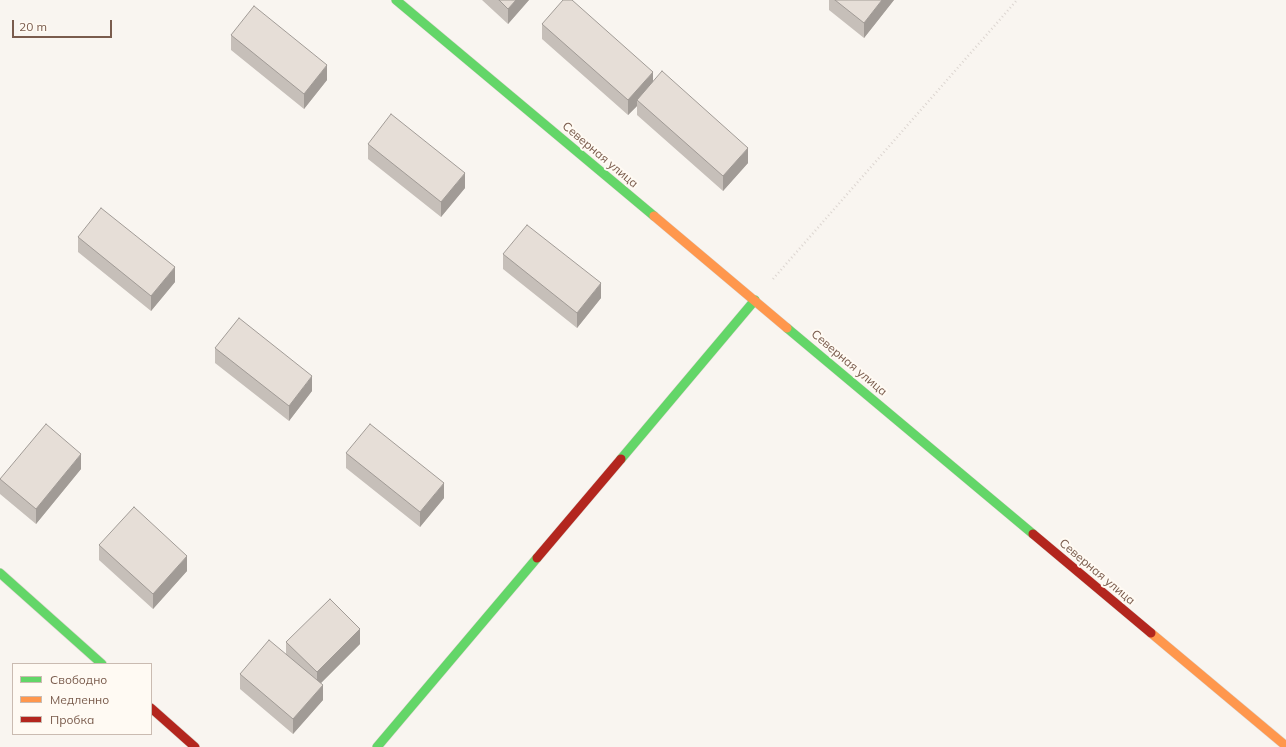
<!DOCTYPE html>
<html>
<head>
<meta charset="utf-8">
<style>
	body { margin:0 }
	#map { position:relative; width:1286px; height:747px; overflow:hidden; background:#f9f5f0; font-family:Mulish,sans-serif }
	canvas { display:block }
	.legend { position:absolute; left:12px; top:663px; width:140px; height:72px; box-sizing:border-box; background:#fffaf3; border:1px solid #cabbb1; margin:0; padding:5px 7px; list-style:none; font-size:12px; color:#7a5c4d }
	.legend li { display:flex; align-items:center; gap:8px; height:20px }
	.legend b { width:20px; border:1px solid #cabbb1 }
	.scale { position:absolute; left:12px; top:20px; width:100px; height:18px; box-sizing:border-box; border:2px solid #7a5c4d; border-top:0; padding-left:5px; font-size:12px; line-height:14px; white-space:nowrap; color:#7a5c4d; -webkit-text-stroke:3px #fffaf3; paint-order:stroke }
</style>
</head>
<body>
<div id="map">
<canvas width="1286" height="747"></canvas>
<ul class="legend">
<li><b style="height:5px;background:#63d668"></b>Свободно</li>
<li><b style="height:5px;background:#ff974d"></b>Медленно</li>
<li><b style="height:5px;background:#b3261e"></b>Пробка</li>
</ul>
<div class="scale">20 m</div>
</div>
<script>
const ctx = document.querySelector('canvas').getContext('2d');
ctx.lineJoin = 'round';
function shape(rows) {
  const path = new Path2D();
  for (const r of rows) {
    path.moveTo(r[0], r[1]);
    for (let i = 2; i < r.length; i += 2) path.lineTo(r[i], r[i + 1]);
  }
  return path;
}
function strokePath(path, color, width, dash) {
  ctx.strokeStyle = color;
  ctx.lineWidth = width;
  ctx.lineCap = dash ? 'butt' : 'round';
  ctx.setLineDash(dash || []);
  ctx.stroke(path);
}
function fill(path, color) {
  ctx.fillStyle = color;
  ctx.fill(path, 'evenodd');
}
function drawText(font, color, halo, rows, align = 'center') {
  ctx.font = font + ' Mulish,sans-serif';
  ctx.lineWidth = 4;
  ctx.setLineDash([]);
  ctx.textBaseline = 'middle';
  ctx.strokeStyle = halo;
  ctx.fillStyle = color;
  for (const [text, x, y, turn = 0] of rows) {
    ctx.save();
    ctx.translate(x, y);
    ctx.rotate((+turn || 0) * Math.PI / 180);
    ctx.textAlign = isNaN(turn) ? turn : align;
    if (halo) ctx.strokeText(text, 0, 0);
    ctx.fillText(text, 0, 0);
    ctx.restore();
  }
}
const fast = shape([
	[396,0,654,216],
	[787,328,1033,534],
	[621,459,755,300],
	[0,573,102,664],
	[377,747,537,558]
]);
const slow = shape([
	[654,216,787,328],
	[1151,633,1286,746]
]);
const jam = shape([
	[1033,534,1151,633],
	[537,558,621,459],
	[151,708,195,747]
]);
strokePath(fast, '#d9d2cb', 10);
strokePath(slow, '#d9d2cb', 10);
strokePath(jam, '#d9d2cb', 10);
strokePath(shape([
	[773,279,1017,0]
]), '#dcd5d0', 2.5, [1, 3]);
strokePath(fast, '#63d668', 9);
strokePath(slow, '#ff974d', 9);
strokePath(jam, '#b3261e', 9);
fill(shape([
	[482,0,529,0,508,24],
	[829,0,894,0,864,38,829,10],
	[542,24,653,81,748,163,723,191,637,115,637,106,628,115,542,39],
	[231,35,327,80,304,109,231,50],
	[368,144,465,188,441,217,368,159],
	[78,237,175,282,151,311,78,252],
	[503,254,601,298,577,328,503,269],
	[215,348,312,391,289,421,215,363],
	[346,453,444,498,420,527,346,468],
	[81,469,36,524,0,494,0,479],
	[99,545,187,571,153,609,99,560],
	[286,642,360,644,321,683,323,700,293,734,240,689,240,674,286,654]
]), '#c6bfb9');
fill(shape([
	[516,0,529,0,508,24,508,9],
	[882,0,894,0,864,38,864,23],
	[327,65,327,80,304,109,304,94],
	[653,72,653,87,637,100,637,106,628,115,628,100],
	[748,148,748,163,723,191,723,176],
	[465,173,465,188,441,217,441,202],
	[175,267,175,282,151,311,151,296],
	[601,283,601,298,577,328,577,313],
	[312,376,312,391,289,421,289,406],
	[81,454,81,469,36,524,36,509],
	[444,483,444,498,420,527,420,512],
	[187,556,187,571,153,609,153,594],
	[360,629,360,644,317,687,317,672],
	[323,685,323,700,293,734,293,719]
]), '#a19b96');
const building = shape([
	[499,0,516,0,508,9,499,0],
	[563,0,572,0,653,72,628,100,542,24,563,0],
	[835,0,882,0,864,23,835,0],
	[254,6,327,65,304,94,231,35,254,6],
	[662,71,748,148,723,176,637,100,662,71],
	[391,114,465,173,441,202,368,144,391,114],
	[101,208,175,267,151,296,78,237,101,208],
	[527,225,601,283,577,313,503,254,527,225],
	[239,318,312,376,289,406,215,348,239,318],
	[46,424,81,454,36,509,0,479,46,424],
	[370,424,444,483,420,512,346,453,370,424],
	[134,507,187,556,153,594,99,545,134,507],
	[330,599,360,629,317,672,286,642,330,599],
	[269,640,323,685,293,719,240,674,269,640]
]);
fill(building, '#e6ded7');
strokePath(building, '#a19b96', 1);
drawText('12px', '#7a5c4d', '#fffaf3', [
	["Северная улица",600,155,40],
	["Северная улица",849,363,40],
	["Северная улица",1097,572,40]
]);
</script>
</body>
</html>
